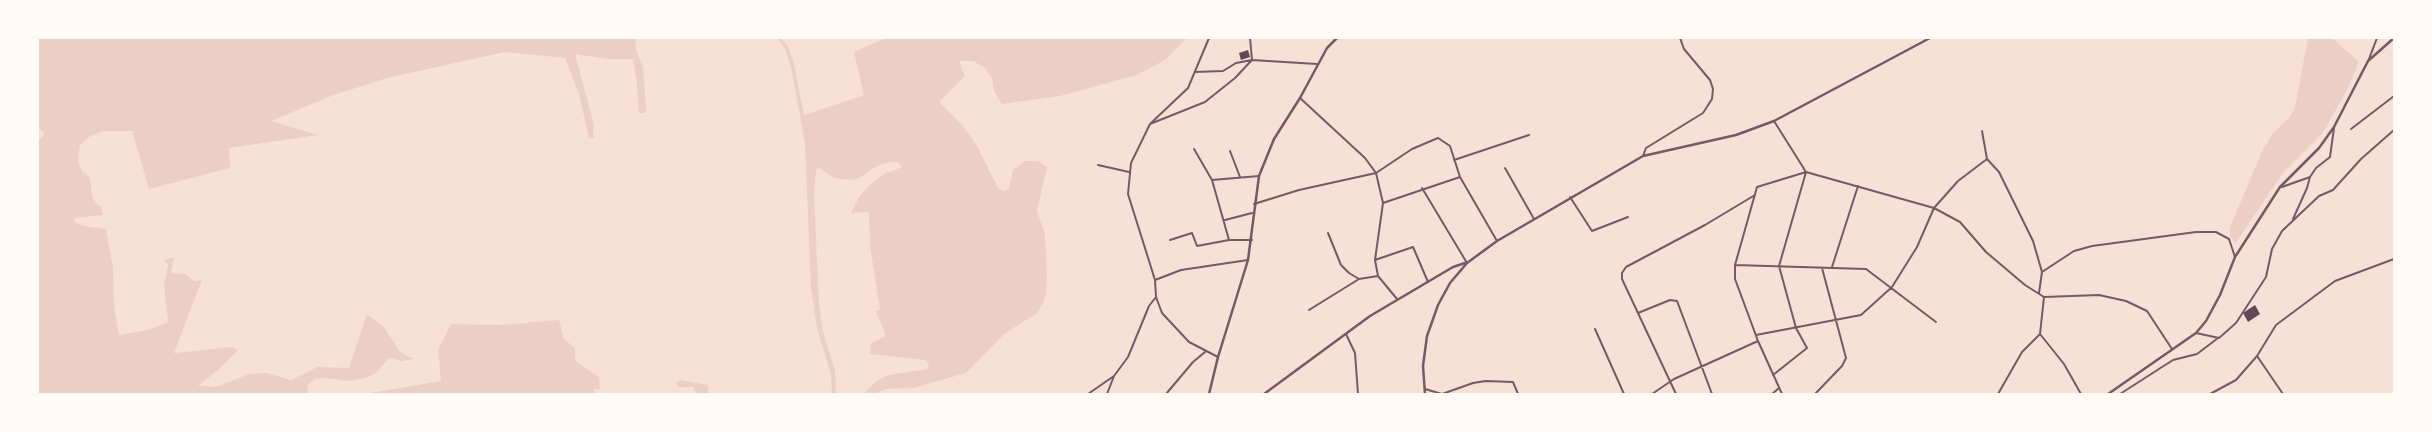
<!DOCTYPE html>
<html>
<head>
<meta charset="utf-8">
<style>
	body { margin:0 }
	#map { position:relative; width:2432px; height:432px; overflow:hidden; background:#f7e1d7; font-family:Raleway,sans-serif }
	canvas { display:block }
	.frame { position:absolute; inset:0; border:39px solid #fffaf5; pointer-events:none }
</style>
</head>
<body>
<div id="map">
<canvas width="2432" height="432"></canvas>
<div class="frame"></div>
</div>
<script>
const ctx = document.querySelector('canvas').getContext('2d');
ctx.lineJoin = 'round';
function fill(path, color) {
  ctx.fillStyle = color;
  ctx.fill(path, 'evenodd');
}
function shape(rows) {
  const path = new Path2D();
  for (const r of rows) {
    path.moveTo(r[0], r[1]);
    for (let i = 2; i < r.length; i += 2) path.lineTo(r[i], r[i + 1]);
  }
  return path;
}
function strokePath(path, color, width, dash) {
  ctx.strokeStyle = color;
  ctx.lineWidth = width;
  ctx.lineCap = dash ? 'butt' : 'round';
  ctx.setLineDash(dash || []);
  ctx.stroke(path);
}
fill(shape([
	[38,38,635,38,636,50,643,67,646,108,645,113,639,113,637,84,633,59,608,59,575,54,594,125,593,131,594,138,589,138,579,94,565,58,505,52,387,78,331,96,271,121,318,135,229,148,230,168,149,189,132,131,103,131,89,137,80,145,78,161,82,171,90,178,92,196,96,204,101,206,103,215,75,218,74,222,84,226,106,229,113,268,114,306,119,335,148,330,168,322,164,285,168,265,164,260,174,257,171,273,185,274,194,281,202,280,174,353,232,347,238,350,219,369,198,386,216,387,249,374,267,373,291,380,317,367,349,368,367,314,384,327,400,352,414,359,401,361,389,358,376,373,366,378,348,381,325,378,315,379,308,384,307,394,38,394,38,139,43,137,44,134,42,130,38,129],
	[778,38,781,38,787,45,793,59,804,115,864,95,854,52,886,38,1187,38,1165,60,1137,75,1060,96,1002,104,994,91,992,78,984,67,973,61,959,61,965,76,939,102,963,126,977,146,998,188,1004,191,1009,189,1013,170,1025,161,1038,161,1047,167,1037,211,1045,234,1047,280,1045,299,1037,313,1004,334,966,373,913,388,886,389,875,394,864,394,876,381,889,375,927,369,929,365,926,360,870,354,871,343,886,336,876,311,880,310,870,245,869,212,851,213,859,197,871,184,882,175,902,167,898,162,888,162,875,167,860,178,851,180,834,178,818,167,816,171,814,193,819,304,823,332,835,370,836,394,832,394,831,375,817,328,811,289,805,144,791,67,785,49],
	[2308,38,2332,38,2359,62,2346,92,2322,134,2283,173,2235,244,2230,235,2230,227,2263,149,2273,133,2289,118,2295,107],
	[559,320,564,339,575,348,575,361,599,377,600,389,594,389,594,394,364,394,441,381,438,350,451,324,501,325],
	[680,380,708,385,708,394,697,394,693,387,679,387,676,383]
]), '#ebcfc5');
fill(shape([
	[1248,50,1250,57,1241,60,1239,53],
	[2255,305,2260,314,2248,322,2243,313]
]), '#644757');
strokePath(shape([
	[1209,38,1188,88,1150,124,1131,163,1128,194,1155,280,1156,297,1162,313,1189,342,1218,357],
	[2369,59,2377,38],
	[1195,72,1223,71,1236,63,1252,60,1317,64],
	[1300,98,1365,158,1376,173,1383,203,1375,260,1378,276,1397,299],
	[1774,121,1806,172,1934,208,1960,222,1986,252,2025,285,2044,297,2099,295,2126,301,2147,311,2172,349],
	[1150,124,1205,102,1235,78,1252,60,1250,38],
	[2351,129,2394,96],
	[1982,131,1987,159,1999,172,2033,241,2042,272,2039,293],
	[1194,149,1212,180,1229,240],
	[1230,151,1240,177],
	[1643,156,1646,148,1703,113,1712,99,1713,89,1710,80,1684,49,1680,38],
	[1454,160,1529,135],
	[1098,165,1129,172],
	[1505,168,1534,219],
	[2310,177,2316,168,2330,157,2334,128],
	[1212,180,1259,176],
	[2282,187,2310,177,2307,188,2293,219],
	[1422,188,1467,263],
	[1570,197,1592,231,1628,217],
	[1383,203,1460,177],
	[1254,204,1299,190,1376,173,1412,149,1438,138,1450,146,1460,177,1497,241],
	[1225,220,1252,213],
	[1328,233,1341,265,1349,273,1359,279],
	[1170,240,1192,233,1197,246,1229,240,1252,240],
	[1375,260,1413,247,1428,282],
	[1735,265,1866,269,1936,322],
	[1832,267,1858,186],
	[2042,272,2074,251,2092,246,2196,232,2216,232,2229,239,2235,257],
	[1155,280,1181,270,1248,260],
	[1309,310,1359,279,1378,276],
	[1638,313,1670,300,1677,301,1712,394],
	[1595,329,1624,394],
	[2196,333,2219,338,2236,323,2266,277,2272,249,2282,231,2319,196,2333,190,2361,159,2394,130],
	[1346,334,1355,353,1358,394],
	[2040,334,2064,364,2081,394],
	[1756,335,1861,315,1892,287,1917,247,1934,208,1958,181,1987,159],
	[2257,356,2283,394],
	[1773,375,1807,348,1796,328,1779,266,1806,172],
	[1425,389,1442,394],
	[1088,394,1114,376,1128,357,1149,306,1156,297],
	[1107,394,1114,376],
	[1166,394,1193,362,1205,352],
	[1442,394,1473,383,1486,381,1513,382,1518,394],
	[1652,394,1674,379,1758,341],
	[1676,394,1622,279,1622,273,1626,267,1705,225,1755,195],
	[1772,394,1779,388],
	[1782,394,1758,341,1735,279,1735,265,1757,187,1806,172],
	[1815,394,1842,366,1846,358,1822,268],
	[1998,394,2022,352,2040,334,2044,297],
	[2120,394,2173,360,2197,354,2218,338],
	[2210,394,2236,380,2257,356,2276,325,2335,281,2394,259]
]), '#755966', 2);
strokePath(shape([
	[1209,394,1218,357,1248,260,1259,176,1274,139,1300,98,1327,48,1337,38],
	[1264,394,1370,316,1453,267,1465,263],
	[1425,394,1423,366,1427,336,1438,305,1450,283,1467,263,1497,241,1643,156,1736,135,1774,121,1930,38],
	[2108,394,2196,333,2206,321,2220,295,2235,257,2280,187,2319,148,2334,127,2368,61,2394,38]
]), '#755966', 2.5);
</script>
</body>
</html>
